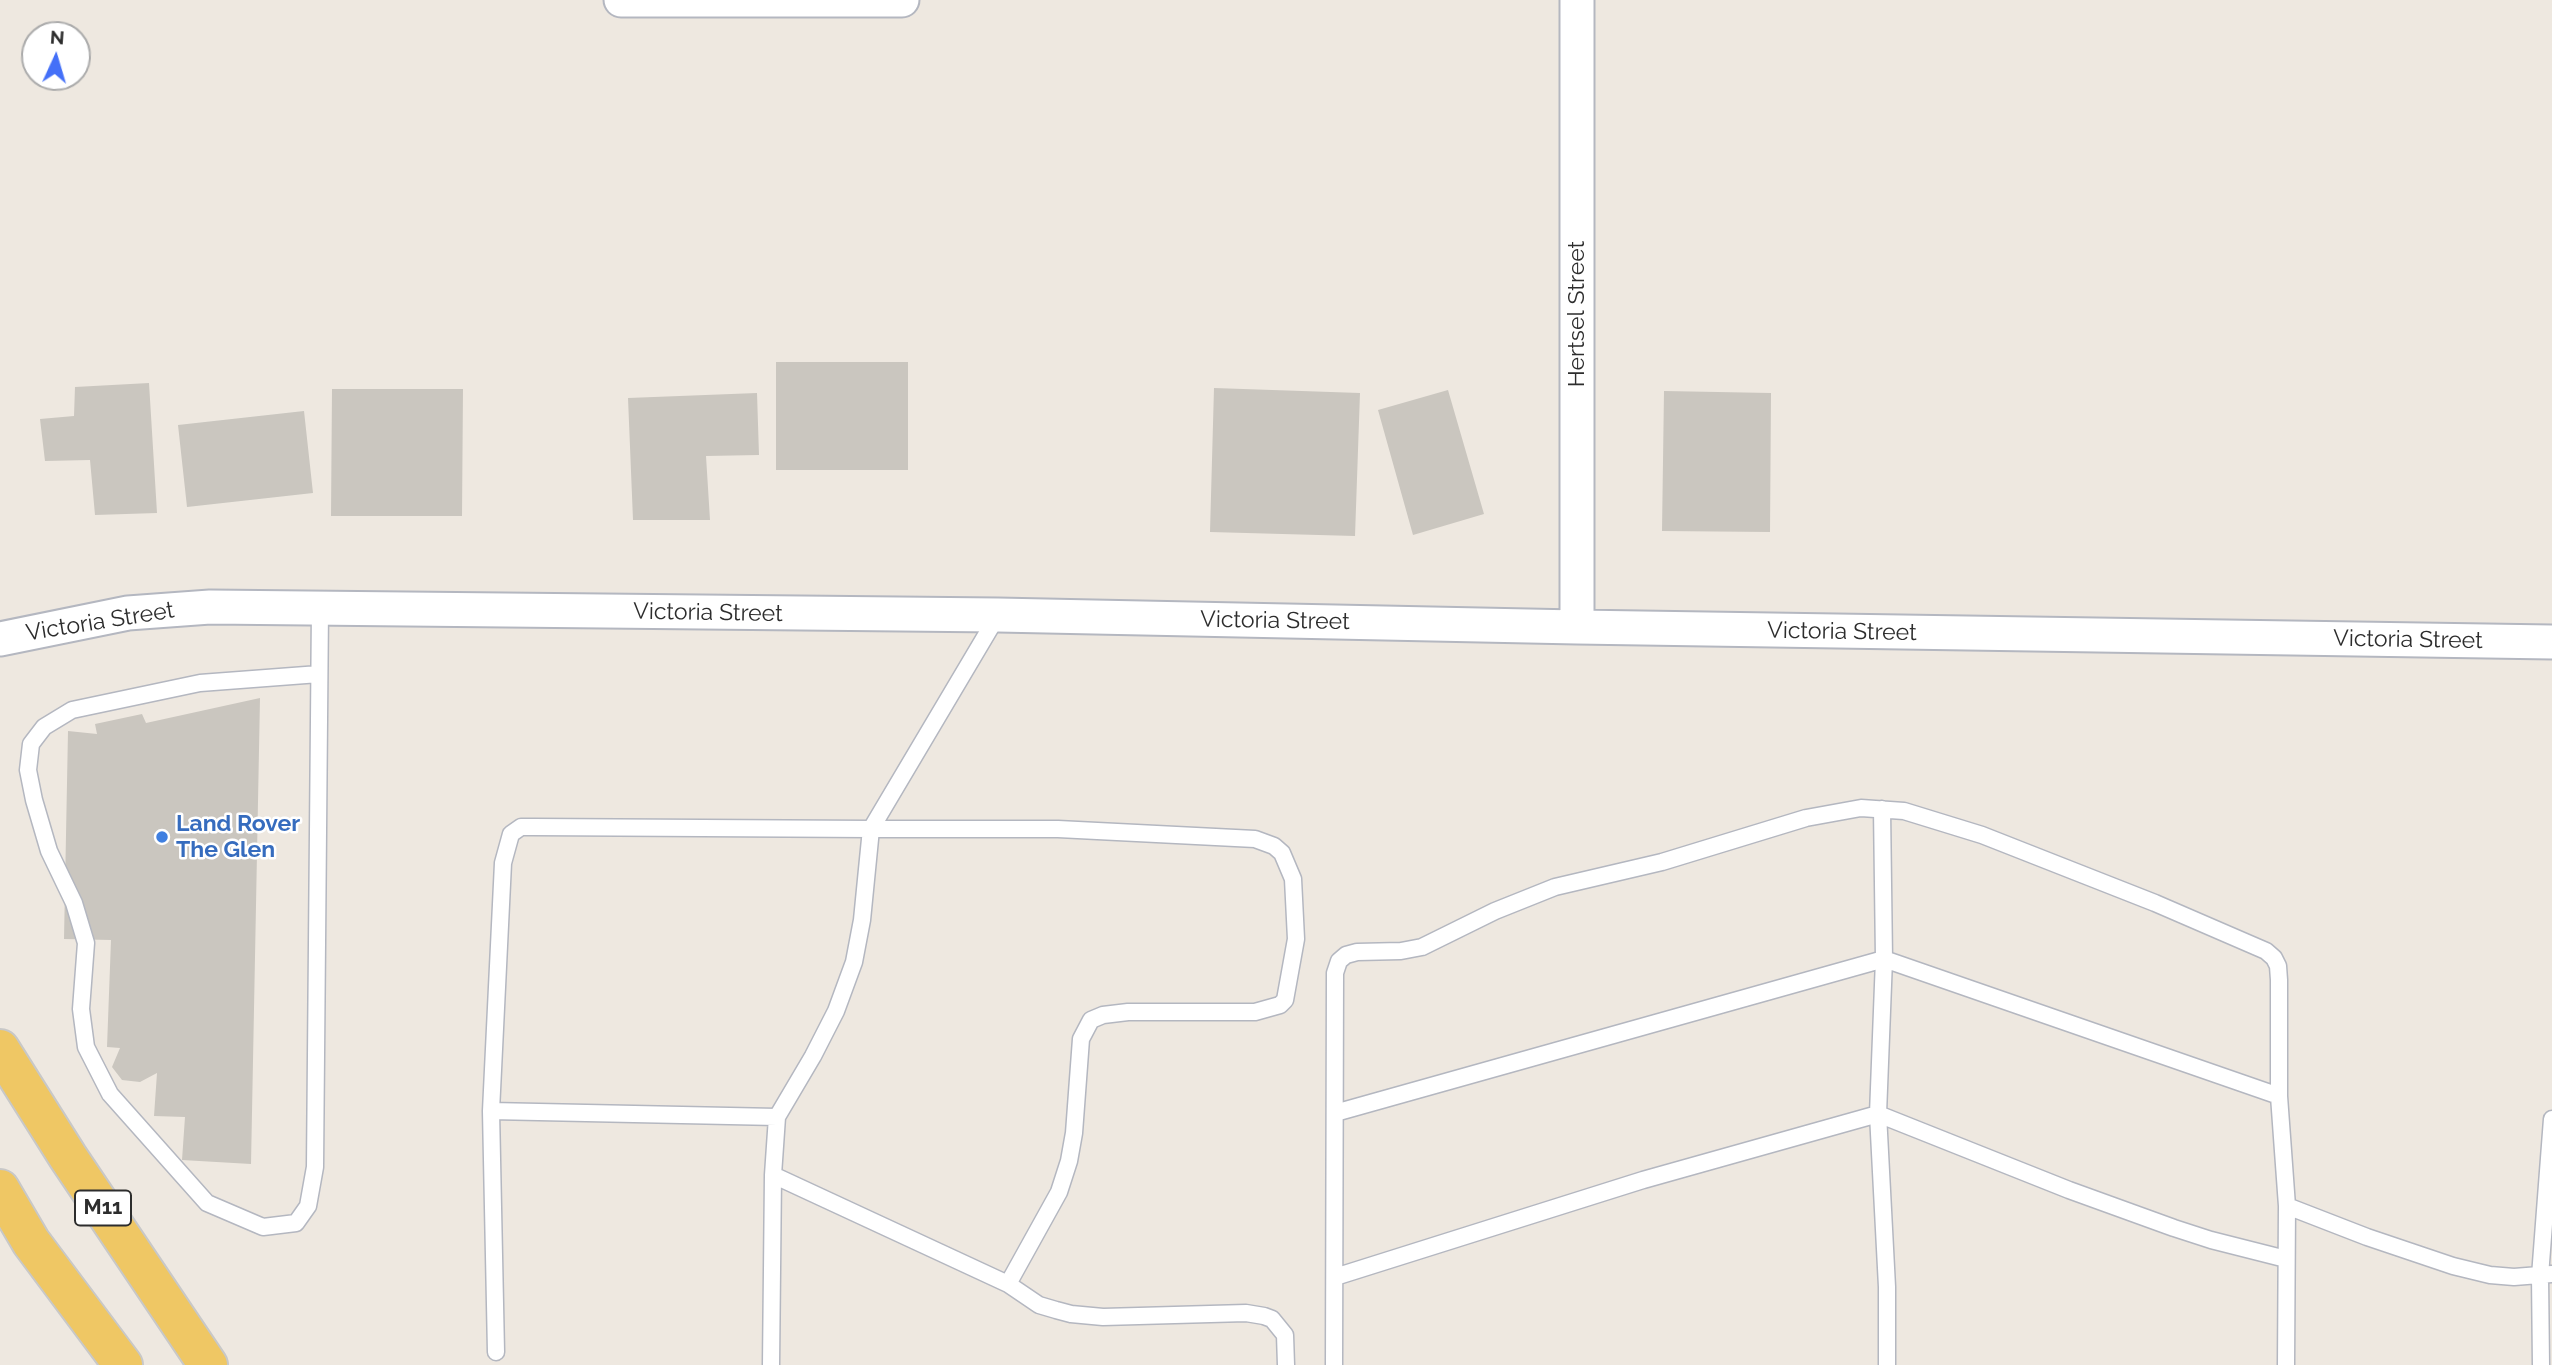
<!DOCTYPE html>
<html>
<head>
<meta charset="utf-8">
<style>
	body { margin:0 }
	#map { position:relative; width:2552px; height:1365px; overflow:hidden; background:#eee8e0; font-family:Raleway,sans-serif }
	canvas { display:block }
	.north { position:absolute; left:21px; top:21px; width:70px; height:70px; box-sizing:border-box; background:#fff; border:2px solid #ababab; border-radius:50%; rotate:4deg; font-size:19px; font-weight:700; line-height:28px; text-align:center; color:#2d2d2d }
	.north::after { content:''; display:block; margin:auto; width:24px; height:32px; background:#4470f8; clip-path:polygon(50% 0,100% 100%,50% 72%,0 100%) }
</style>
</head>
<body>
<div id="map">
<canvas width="2552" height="1365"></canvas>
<div class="north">N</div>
</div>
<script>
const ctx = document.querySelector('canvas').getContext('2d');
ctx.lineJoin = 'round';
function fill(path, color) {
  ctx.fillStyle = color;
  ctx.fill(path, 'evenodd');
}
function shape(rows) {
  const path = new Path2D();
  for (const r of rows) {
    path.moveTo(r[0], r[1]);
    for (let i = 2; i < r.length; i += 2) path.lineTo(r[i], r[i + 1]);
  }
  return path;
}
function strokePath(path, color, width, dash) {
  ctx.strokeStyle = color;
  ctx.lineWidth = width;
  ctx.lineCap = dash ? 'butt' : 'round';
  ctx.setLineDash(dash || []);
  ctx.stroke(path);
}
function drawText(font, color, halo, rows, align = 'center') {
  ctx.font = font + ' Raleway,sans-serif';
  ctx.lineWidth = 5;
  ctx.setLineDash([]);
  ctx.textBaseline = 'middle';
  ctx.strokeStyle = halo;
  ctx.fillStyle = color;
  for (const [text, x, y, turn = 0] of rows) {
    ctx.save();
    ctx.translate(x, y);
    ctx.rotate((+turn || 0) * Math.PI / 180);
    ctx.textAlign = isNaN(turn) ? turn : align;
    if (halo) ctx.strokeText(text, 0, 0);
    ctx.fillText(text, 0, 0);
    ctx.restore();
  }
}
fill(shape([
	[776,362,908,362,908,470,776,470],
	[149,383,157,513,95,515,90,460,45,461,40,419,74,416,75,387],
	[1214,388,1360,393,1355,536,1210,532],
	[332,389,463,389,462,516,331,516],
	[1448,390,1484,514,1413,535,1378,410],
	[1664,391,1771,393,1770,532,1662,531],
	[757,393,759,455,706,456,710,520,633,520,628,398],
	[304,411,313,493,187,507,178,425],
	[260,698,251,1164,182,1160,185,1117,154,1116,157,1073,140,1082,122,1080,112,1067,120,1048,107,1047,111,940,64,939,68,731,97,734,95,724,142,714,146,723]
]), '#cac6bf');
const lane = shape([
	[319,674,200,683,72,710,44,727,31,744,28,770,34,800,49,851,74,903,86,943,81,1009,86,1047,110,1094,207,1203,263,1227,296,1223,308,1206,315,1167,320,608],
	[1882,809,1884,959,1878,1114,1887,1287,1887,1365],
	[491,1111,503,863,511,834,521,827,533,827,871,829,998,615],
	[1335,1113,1884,959,2279,1096],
	[777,1117,813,1056,836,1011,854,962,862,920,871,829,1058,829,1255,839,1274,846,1282,853,1293,879,1296,939,1285,1000,1280,1005,1255,1012,1128,1012,1103,1015,1091,1020,1081,1039,1074,1133,1069,1161,1059,1192,1008,1284],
	[773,1175,1008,1284,1039,1305,1056,1310,1071,1314,1103,1317,1246,1313,1264,1316,1272,1319,1285,1335,1286,1365],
	[2287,1206,2367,1237,2453,1266,2490,1275,2514,1277,2552,1274],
	[1335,1277,1643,1180,1878,1114,2069,1190,2174,1228,2211,1240,2286,1259],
	[496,1352,491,1111,777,1117,773,1175,771,1365],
	[1334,1365,1335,973,1339,961,1346,955,1357,952,1401,951,1422,947,1495,911,1555,887,1662,862,1806,818,1861,808,1904,811,1982,835,2155,903,2266,951,2274,958,2278,966,2279,980,2279,1096,2287,1206,2286,1365],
	[2541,1365,2540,1276,2552,1119]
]);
const street = shape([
	[621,0,902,0],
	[1577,627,1577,0],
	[0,639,128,613,210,607,998,615,1577,627,2552,642]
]);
const primary = shape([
	[0,1049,68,1157,208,1365],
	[0,1189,31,1242,123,1365]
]);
strokePath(lane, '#b4b7c0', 19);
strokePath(street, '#b4b7c0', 37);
strokePath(primary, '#c8c8c8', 42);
strokePath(lane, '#fff', 16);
strokePath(street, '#fff', 33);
strokePath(primary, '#efc764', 38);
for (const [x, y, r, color] of [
	[162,837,7,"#3f7fe0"]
]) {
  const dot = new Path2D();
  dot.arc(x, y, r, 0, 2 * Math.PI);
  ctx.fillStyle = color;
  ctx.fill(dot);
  strokePath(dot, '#fff', 2.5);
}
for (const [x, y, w] of [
	[103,1208,56]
]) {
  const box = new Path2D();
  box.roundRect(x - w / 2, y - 17.5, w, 35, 5);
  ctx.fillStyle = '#fff';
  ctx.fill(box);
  strokePath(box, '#2d2d2d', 2);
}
drawText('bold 21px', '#2d2d2d', null, [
	["M11",103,1208]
]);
drawText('23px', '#2d2d2d', '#fff', [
	["Hertsel Street",1577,314,-90],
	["Victoria Street",708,613,1],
	["Victoria Street",1275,621,1],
	["Victoria Street",100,622,-9],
	["Victoria Street",1842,632,1],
	["Victoria Street",2408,640,1]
]);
drawText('bold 23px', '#366cbe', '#fff', [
	["Land Rover",176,824],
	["The Glen",176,850]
], 'left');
</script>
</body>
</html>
